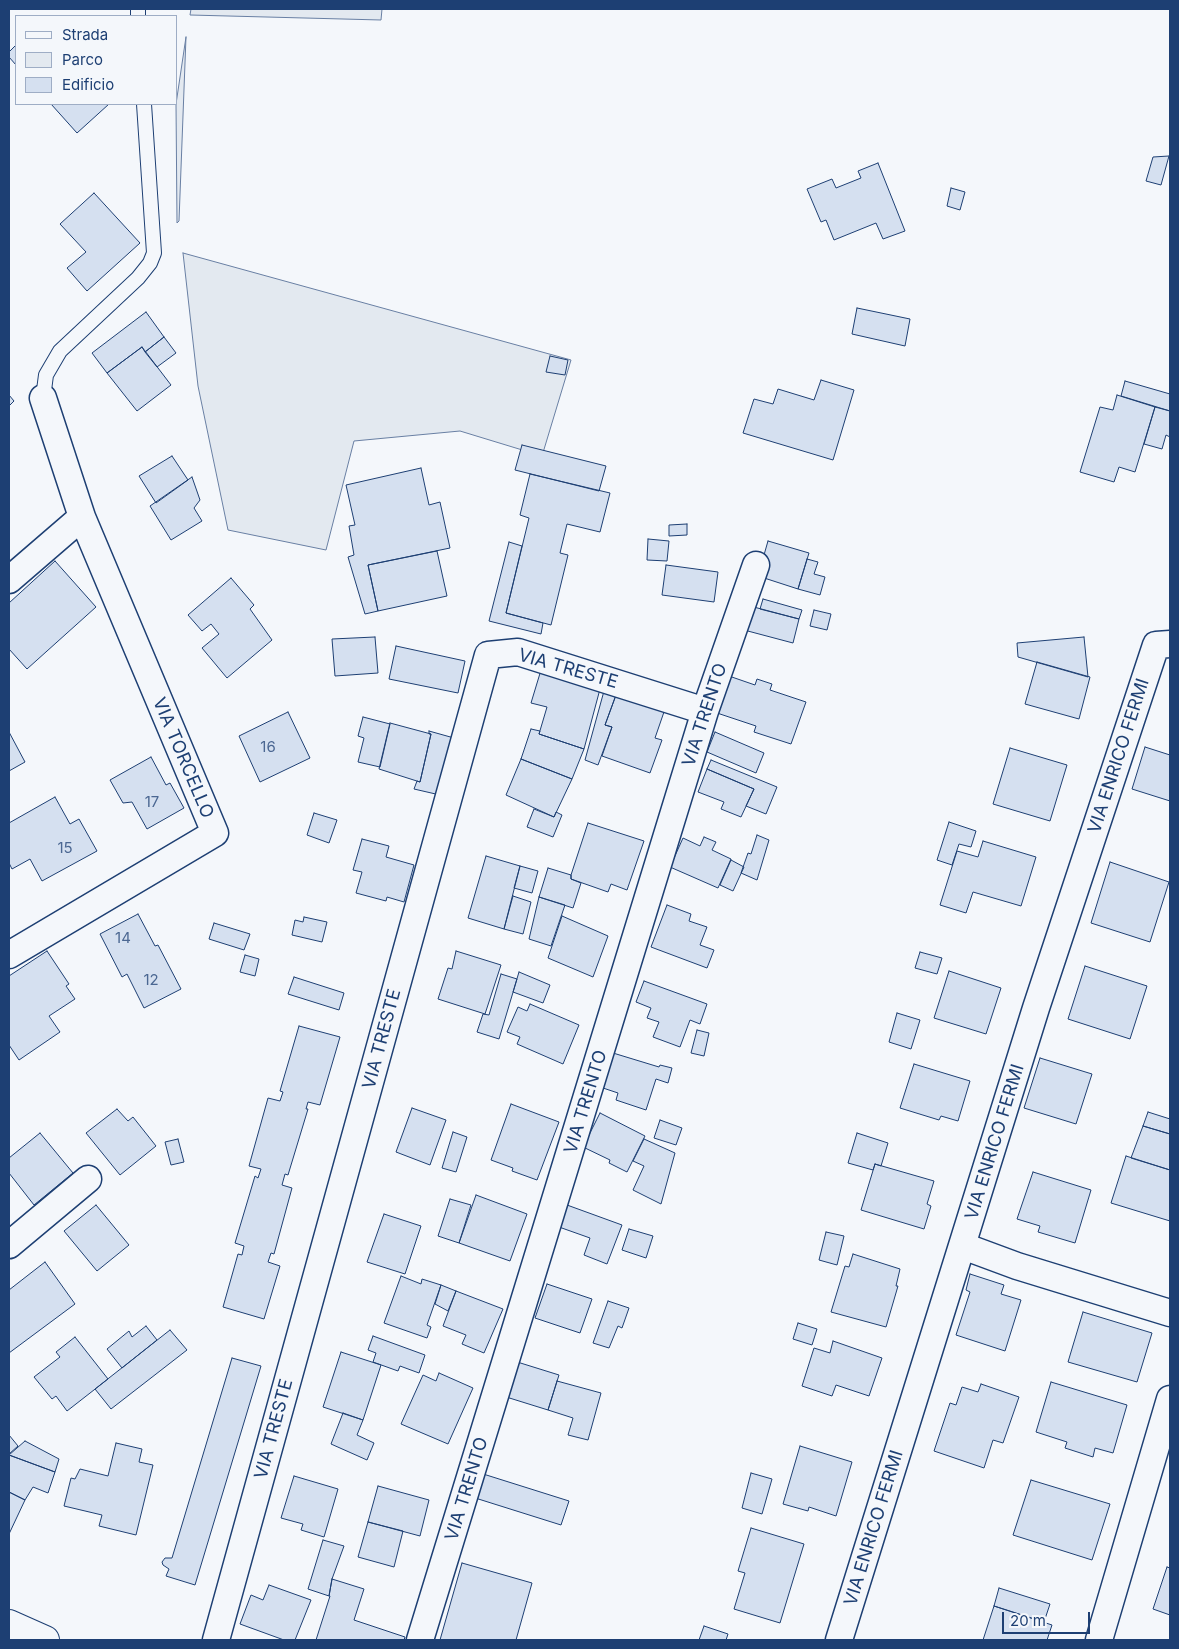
<!DOCTYPE html>
<html>
<head>
<meta charset="utf-8">
<style>
	body { margin:0 }
	#map { position:relative; width:1179px; height:1649px; overflow:hidden; background:#f4f7fb; font-family:Inter,sans-serif }
	canvas { display:block }
	.frame { position:absolute; inset:0; border:10px solid #1d3f73; pointer-events:none }
	.legend { position:absolute; left:15px; top:15px; width:162px; height:90px; box-sizing:border-box; background:#f4f7fb; border:1px solid #9eadc5; margin:0; padding:6px 9px; list-style:none; font-size:15px; color:#1d3f73 }
	.legend li { display:flex; align-items:center; gap:10px; height:25px }
	.legend b { width:25px; border:1px solid #9eadc5 }
	.scale { position:absolute; left:1002px; top:1612px; width:88px; height:22px; box-sizing:border-box; border:2px solid #1d3f73; border-top:0; padding-left:6px; font-size:15px; line-height:18px; white-space:nowrap; color:#1d3f73; -webkit-text-stroke:4px #f4f7fb; paint-order:stroke }
</style>
</head>
<body>
<div id="map">
<canvas width="1179" height="1649"></canvas>
<div class="frame"></div>
<ul class="legend">
<li><b style="height:6px;background:#f4f7fb"></b>Strada</li>
<li><b style="height:14px;background:#e3e9f0"></b>Parco</li>
<li><b style="height:14px;background:#d5e0f0"></b>Edificio</li>
</ul>
<div class="scale">20 m</div>
</div>
<script>
const ctx = document.querySelector('canvas').getContext('2d');
ctx.lineJoin = 'round';
function fill(path, color) {
  ctx.fillStyle = color;
  ctx.fill(path, 'evenodd');
}
function shape(rows) {
  const path = new Path2D();
  for (const r of rows) {
    path.moveTo(r[0], r[1]);
    for (let i = 2; i < r.length; i += 2) path.lineTo(r[i], r[i + 1]);
  }
  return path;
}
function strokePath(path, color, width, dash) {
  ctx.strokeStyle = color;
  ctx.lineWidth = width;
  ctx.lineCap = dash ? 'butt' : 'round';
  ctx.setLineDash(dash || []);
  ctx.stroke(path);
}
function drawText(font, color, halo, rows, align = 'center') {
  ctx.font = font + ' Inter,sans-serif';
  ctx.lineWidth = 4;
  ctx.setLineDash([]);
  ctx.textBaseline = 'middle';
  ctx.strokeStyle = halo;
  ctx.fillStyle = color;
  for (const [text, x, y, turn = 0] of rows) {
    ctx.save();
    ctx.translate(x, y);
    ctx.rotate((+turn || 0) * Math.PI / 180);
    ctx.textAlign = isNaN(turn) ? turn : align;
    if (halo) ctx.strokeText(text, 0, 0);
    ctx.fillText(text, 0, 0);
    ctx.restore();
  }
}
const green = shape([
	[191,9,382,9,381,20,190,15,191,9],
	[186,37,179,221,177,223,176,104,186,37],
	[183,253,571,360,542,456,460,431,354,441,326,550,228,530,198,386,183,253]
]);
fill(green, '#e3e9f0');
strokePath(green, '#687fa3', 1);
const building = shape([
	[16,45,16,65,9,57,9,52,16,45],
	[51,104,109,104,77,133,51,104],
	[1169,156,1161,185,1146,181,1153,157,1169,156],
	[878,163,905,231,883,239,876,223,834,240,826,220,821,222,807,189,832,179,836,188,861,178,858,171,878,163],
	[951,188,965,192,960,210,947,206,951,188],
	[94,193,140,243,87,291,67,268,86,252,60,224,94,193],
	[857,308,910,319,905,346,852,334,857,308],
	[146,312,164,337,145,352,142,347,107,373,92,353,146,312],
	[164,337,176,353,157,367,145,352,164,337],
	[142,347,171,385,137,411,107,373,142,347],
	[550,356,568,360,565,375,546,372,550,356],
	[821,380,854,390,833,460,743,433,754,399,773,404,778,389,814,400,821,380],
	[1125,381,1170,394,1170,411,1121,396,1125,381],
	[9,395,14,401,9,406,9,395],
	[1117,395,1155,407,1135,472,1119,467,1114,482,1080,472,1100,407,1113,410,1117,395],
	[1155,407,1170,411,1170,437,1166,435,1162,449,1144,444,1155,407],
	[522,445,606,466,599,491,515,470,522,445],
	[172,456,188,480,156,503,139,476,172,456],
	[421,468,429,505,440,502,450,548,368,565,378,611,365,614,348,557,354,555,349,526,355,525,346,485,421,468],
	[530,474,610,493,600,532,567,524,560,553,568,555,551,625,506,613,529,518,520,515,530,474],
	[192,477,200,500,194,508,202,521,171,540,150,506,192,477],
	[687,524,687,535,669,536,669,525,687,524],
	[648,539,669,541,667,561,647,560,648,539],
	[768,541,809,553,798,589,758,576,768,541],
	[509,542,522,546,506,613,543,623,541,634,489,621,509,542],
	[437,551,447,596,378,611,368,565,437,551],
	[807,559,818,562,814,574,825,577,820,595,798,589,807,559],
	[55,561,96,607,27,669,9,649,9,603,55,561],
	[666,565,718,572,714,602,662,595,666,565],
	[231,578,254,605,250,609,272,640,227,678,202,648,219,634,211,624,202,631,188,615,231,578],
	[763,599,802,610,799,619,760,609,763,599],
	[750,606,799,619,793,643,744,630,750,606],
	[814,610,831,614,827,630,810,626,814,610],
	[375,637,378,673,335,676,332,639,375,637],
	[1084,637,1088,677,1018,657,1017,643,1084,637],
	[396,646,465,661,458,693,389,679,396,646],
	[1037,662,1090,677,1079,719,1025,704,1037,662],
	[541,670,600,689,584,749,539,734,547,707,531,703,541,670],
	[726,675,755,685,757,679,772,684,770,690,806,702,791,744,754,732,756,726,714,712,726,675],
	[604,691,616,695,605,725,612,727,598,765,585,760,604,691],
	[616,695,665,709,655,738,662,740,650,773,602,756,612,727,605,725,616,695],
	[288,712,310,758,260,782,239,736,288,712],
	[363,717,390,724,380,767,358,762,364,738,358,736,363,717],
	[390,723,431,734,420,782,379,769,390,723],
	[531,729,540,731,539,734,584,749,572,779,521,759,531,729],
	[429,731,454,738,440,795,414,789,417,781,420,782,431,734,429,734,429,731],
	[9,732,25,762,9,771,9,732],
	[715,732,764,753,756,773,707,752,715,732],
	[1145,747,1170,755,1170,801,1132,789,1145,747],
	[1010,748,1067,765,1050,821,993,804,1010,748],
	[151,757,166,785,170,783,184,808,147,829,132,802,123,803,110,780,151,757],
	[521,759,572,779,554,817,506,795,521,759],
	[711,760,777,787,766,814,746,806,754,789,707,769,711,760],
	[707,769,754,789,741,817,721,809,724,802,698,792,707,769],
	[55,797,70,824,79,819,97,851,42,881,30,859,12,869,9,863,9,823,55,797],
	[534,809,554,817,556,812,562,815,553,837,527,827,534,809],
	[314,813,337,820,329,843,307,835,314,813],
	[949,822,976,831,971,847,959,844,952,865,937,860,949,822],
	[588,823,644,841,627,890,611,884,608,892,571,879,571,875,588,823],
	[757,835,769,840,757,880,741,873,748,853,751,854,757,835],
	[704,837,716,842,712,850,731,859,718,888,670,867,683,838,700,846,704,837],
	[362,839,389,846,386,857,414,865,404,902,387,897,386,901,356,893,362,872,353,870,362,839],
	[983,841,1036,857,1021,906,973,892,966,913,940,905,957,851,978,857,983,841],
	[486,856,520,866,504,929,468,918,486,856],
	[731,860,744,867,733,891,720,885,731,860],
	[1110,862,1169,882,1150,942,1091,923,1110,862],
	[520,866,538,871,532,893,514,888,520,866],
	[548,868,571,875,571,879,581,883,573,908,539,897,548,868],
	[513,896,531,902,523,934,504,929,513,896],
	[539,897,565,905,551,946,529,939,539,897],
	[667,905,691,914,689,921,707,927,700,945,714,950,707,968,651,947,667,905],
	[138,914,155,946,158,945,181,989,144,1008,127,974,122,977,100,934,138,914],
	[562,916,608,936,593,977,548,958,562,916],
	[304,917,327,922,322,942,292,935,295,920,303,922,304,917],
	[214,923,250,934,244,950,209,939,214,923],
	[47,951,69,984,66,986,75,999,49,1016,60,1032,19,1060,9,1045,9,976,47,951],
	[456,951,501,965,485,1014,438,999,448,968,452,969,456,951],
	[920,952,942,958,937,974,915,968,920,952],
	[245,955,259,959,255,976,240,972,245,955],
	[1085,966,1147,986,1130,1039,1068,1019,1085,966],
	[949,971,1001,988,986,1034,934,1018,949,971],
	[519,972,550,985,543,1003,513,992,519,972],
	[501,974,517,979,499,1039,477,1032,483,1014,489,1015,501,974],
	[294,977,344,993,339,1010,288,994,294,977],
	[644,981,707,1004,700,1024,690,1020,680,1047,653,1037,659,1022,647,1018,651,1008,636,1002,644,981],
	[530,1004,579,1025,563,1064,517,1044,520,1037,507,1032,518,1007,527,1011,530,1004],
	[897,1013,920,1020,911,1049,889,1042,897,1013],
	[299,1026,340,1037,320,1105,308,1102,306,1109,308,1109,288,1175,285,1174,282,1185,292,1188,274,1254,271,1253,268,1262,280,1266,264,1319,223,1307,238,1254,242,1255,244,1246,235,1243,255,1176,258,1178,261,1169,249,1166,268,1098,280,1101,283,1092,280,1091,299,1026],
	[697,1030,709,1033,704,1056,691,1053,697,1030],
	[613,1053,659,1067,660,1065,672,1068,668,1083,656,1079,646,1110,616,1100,618,1093,603,1088,613,1053],
	[1040,1058,1092,1074,1076,1124,1024,1108,1040,1058],
	[914,1064,970,1081,958,1121,941,1116,939,1120,900,1108,914,1064],
	[511,1104,559,1122,537,1180,512,1171,513,1168,491,1160,511,1104],
	[412,1108,446,1120,430,1165,396,1152,412,1108],
	[117,1109,128,1121,133,1117,156,1146,120,1175,86,1133,117,1109],
	[1148,1112,1170,1119,1170,1134,1143,1126,1148,1112],
	[600,1113,645,1136,627,1172,609,1163,610,1160,583,1147,600,1113],
	[660,1120,682,1128,676,1145,654,1138,660,1120],
	[1143,1126,1170,1134,1170,1170,1131,1158,1143,1126],
	[453,1132,467,1137,456,1172,442,1168,453,1132],
	[40,1133,73,1173,34,1205,9,1173,9,1158,40,1133],
	[857,1133,888,1143,881,1166,875,1164,873,1170,848,1163,857,1133],
	[178,1139,184,1162,171,1165,165,1142,178,1139],
	[644,1139,675,1153,661,1204,633,1190,644,1166,633,1161,644,1139],
	[1126,1156,1170,1170,1170,1221,1111,1203,1126,1156],
	[875,1164,934,1181,927,1204,931,1206,924,1229,861,1210,875,1164],
	[1033,1172,1091,1190,1075,1243,1038,1232,1040,1226,1017,1219,1033,1172],
	[476,1195,527,1214,510,1261,459,1243,476,1195],
	[450,1199,471,1205,459,1243,438,1236,450,1199],
	[96,1205,129,1245,97,1271,64,1231,96,1205],
	[567,1205,622,1225,607,1264,584,1255,590,1238,559,1227,567,1205],
	[384,1214,421,1226,405,1274,367,1262,384,1214],
	[629,1229,653,1236,646,1258,622,1250,629,1229],
	[826,1232,844,1236,837,1265,819,1260,826,1232],
	[853,1254,900,1269,896,1286,898,1286,886,1327,831,1312,845,1266,849,1267,853,1254],
	[45,1262,75,1304,9,1353,9,1290,45,1262],
	[970,1274,1004,1285,1001,1294,1021,1300,1005,1351,956,1335,970,1292,966,1290,970,1274],
	[401,1276,421,1284,422,1279,441,1285,427,1325,431,1327,427,1338,384,1323,401,1276],
	[547,1284,592,1299,580,1333,535,1318,547,1284],
	[441,1285,456,1291,448,1311,435,1304,441,1285],
	[456,1291,503,1309,484,1353,462,1344,466,1335,443,1326,456,1291],
	[608,1301,629,1308,622,1328,618,1326,609,1348,593,1343,608,1301],
	[1083,1312,1152,1333,1137,1382,1068,1362,1083,1312],
	[798,1323,817,1329,812,1345,793,1339,798,1323],
	[146,1326,157,1340,122,1368,107,1349,129,1331,132,1337,146,1326],
	[170,1330,187,1350,111,1409,95,1389,170,1330],
	[373,1336,425,1355,419,1373,400,1366,398,1371,373,1362,376,1353,368,1350,373,1336],
	[75,1337,108,1379,67,1411,56,1396,52,1399,34,1377,60,1357,56,1352,75,1337],
	[833,1341,882,1358,869,1396,836,1385,832,1396,802,1386,814,1348,830,1353,833,1341],
	[341,1352,381,1365,363,1420,323,1407,341,1352],
	[232,1358,261,1366,195,1585,166,1576,169,1569,163,1565,162,1562,165,1558,172,1558,232,1358],
	[514,1361,559,1375,548,1410,503,1396,514,1361],
	[439,1373,473,1388,448,1444,401,1424,423,1375,436,1381,439,1373],
	[557,1381,601,1393,588,1440,568,1435,573,1418,548,1410,557,1381],
	[1051,1382,1127,1405,1113,1453,1095,1448,1093,1457,1065,1448,1067,1442,1036,1432,1051,1382],
	[981,1384,1019,1397,1003,1443,993,1440,984,1468,934,1451,950,1403,956,1405,962,1387,978,1392,981,1384],
	[343,1413,363,1420,357,1435,374,1443,367,1460,331,1444,343,1413],
	[9,1435,18,1446,9,1454,9,1435],
	[25,1441,59,1459,55,1472,9,1455,25,1441],
	[116,1443,142,1449,139,1462,153,1465,136,1535,99,1526,102,1515,64,1506,71,1478,75,1479,80,1469,108,1476,116,1443],
	[800,1446,852,1462,836,1516,809,1507,808,1511,783,1504,800,1446],
	[9,1455,55,1472,48,1493,33,1487,25,1500,9,1492,9,1455],
	[480,1473,569,1501,561,1525,472,1497,480,1473],
	[751,1473,772,1479,762,1514,742,1508,751,1473],
	[294,1476,338,1489,324,1537,301,1530,303,1524,281,1518,294,1476],
	[1031,1480,1110,1504,1092,1560,1013,1535,1031,1480],
	[378,1486,429,1500,420,1536,368,1522,378,1486],
	[9,1492,25,1500,9,1534,9,1492],
	[368,1522,403,1531,394,1567,358,1557,368,1522],
	[751,1528,804,1544,780,1623,734,1609,745,1573,738,1571,751,1528],
	[323,1540,344,1546,332,1579,329,1596,308,1589,323,1540],
	[462,1563,532,1583,516,1640,440,1640,462,1563],
	[1167,1567,1170,1568,1170,1615,1153,1609,1167,1567],
	[332,1579,364,1589,354,1620,405,1637,404,1640,316,1640,330,1596,329,1596,332,1579],
	[269,1585,311,1600,295,1640,284,1640,240,1624,251,1595,263,1600,269,1585],
	[999,1588,1050,1604,1044,1622,994,1606,999,1588],
	[994,1606,1052,1625,1047,1640,983,1640,994,1606],
	[704,1626,728,1634,726,1640,699,1640,704,1626]
]);
fill(building, '#d5e0f0');
strokePath(building, '#1d3f73', 1);
const service = shape([
	[138,9,138,16],
	[43,398,46,375,60,351,138,278,150,263,154,253,144,104]
]);
const minor = shape([
	[43,398,82,517],
	[9,580,82,517,215,833,9,955],
	[9,1245,88,1179],
	[963,1246,1017,1266,1170,1313],
	[216,1640,488,655,518,652,705,711],
	[420,1640,705,711,756,565],
	[839,1640,1036,1008,1156,645,1170,644],
	[1099,1640,1170,1399]
]);
const tertiary = shape([
	[9,1624,45,1640]
]);
strokePath(service, '#1d3f73', 16);
strokePath(minor, '#1d3f73', 29);
strokePath(tertiary, '#1d3f73', 30);
strokePath(service, '#f4f7fb', 14);
strokePath(minor, '#f4f7fb', 26);
strokePath(tertiary, '#f4f7fb', 28);
drawText('15px', '#4b6792', null, [
	["16",268,747],
	["17",152,802],
	["15",65,848],
	["14",123,938],
	["12",151,980]
]);
drawText('18px', '#1d3f73', '#f4f7fb', [
	["VIA TRESTE",568,669,16],
	["VIA TRENTO",705,715,-72],
	["VIA ENRICO FERMI",1119,756,-72],
	["VIA TORCELLO",183,758,67],
	["VIA TRESTE",382,1039,-75],
	["VIA TRENTO",586,1102,-73],
	["VIA ENRICO FERMI",995,1142,-73],
	["VIA TRESTE",274,1429,-75],
	["VIA TRENTO",467,1489,-73],
	["VIA ENRICO FERMI",874,1528,-73]
]);
</script>
</body>
</html>
